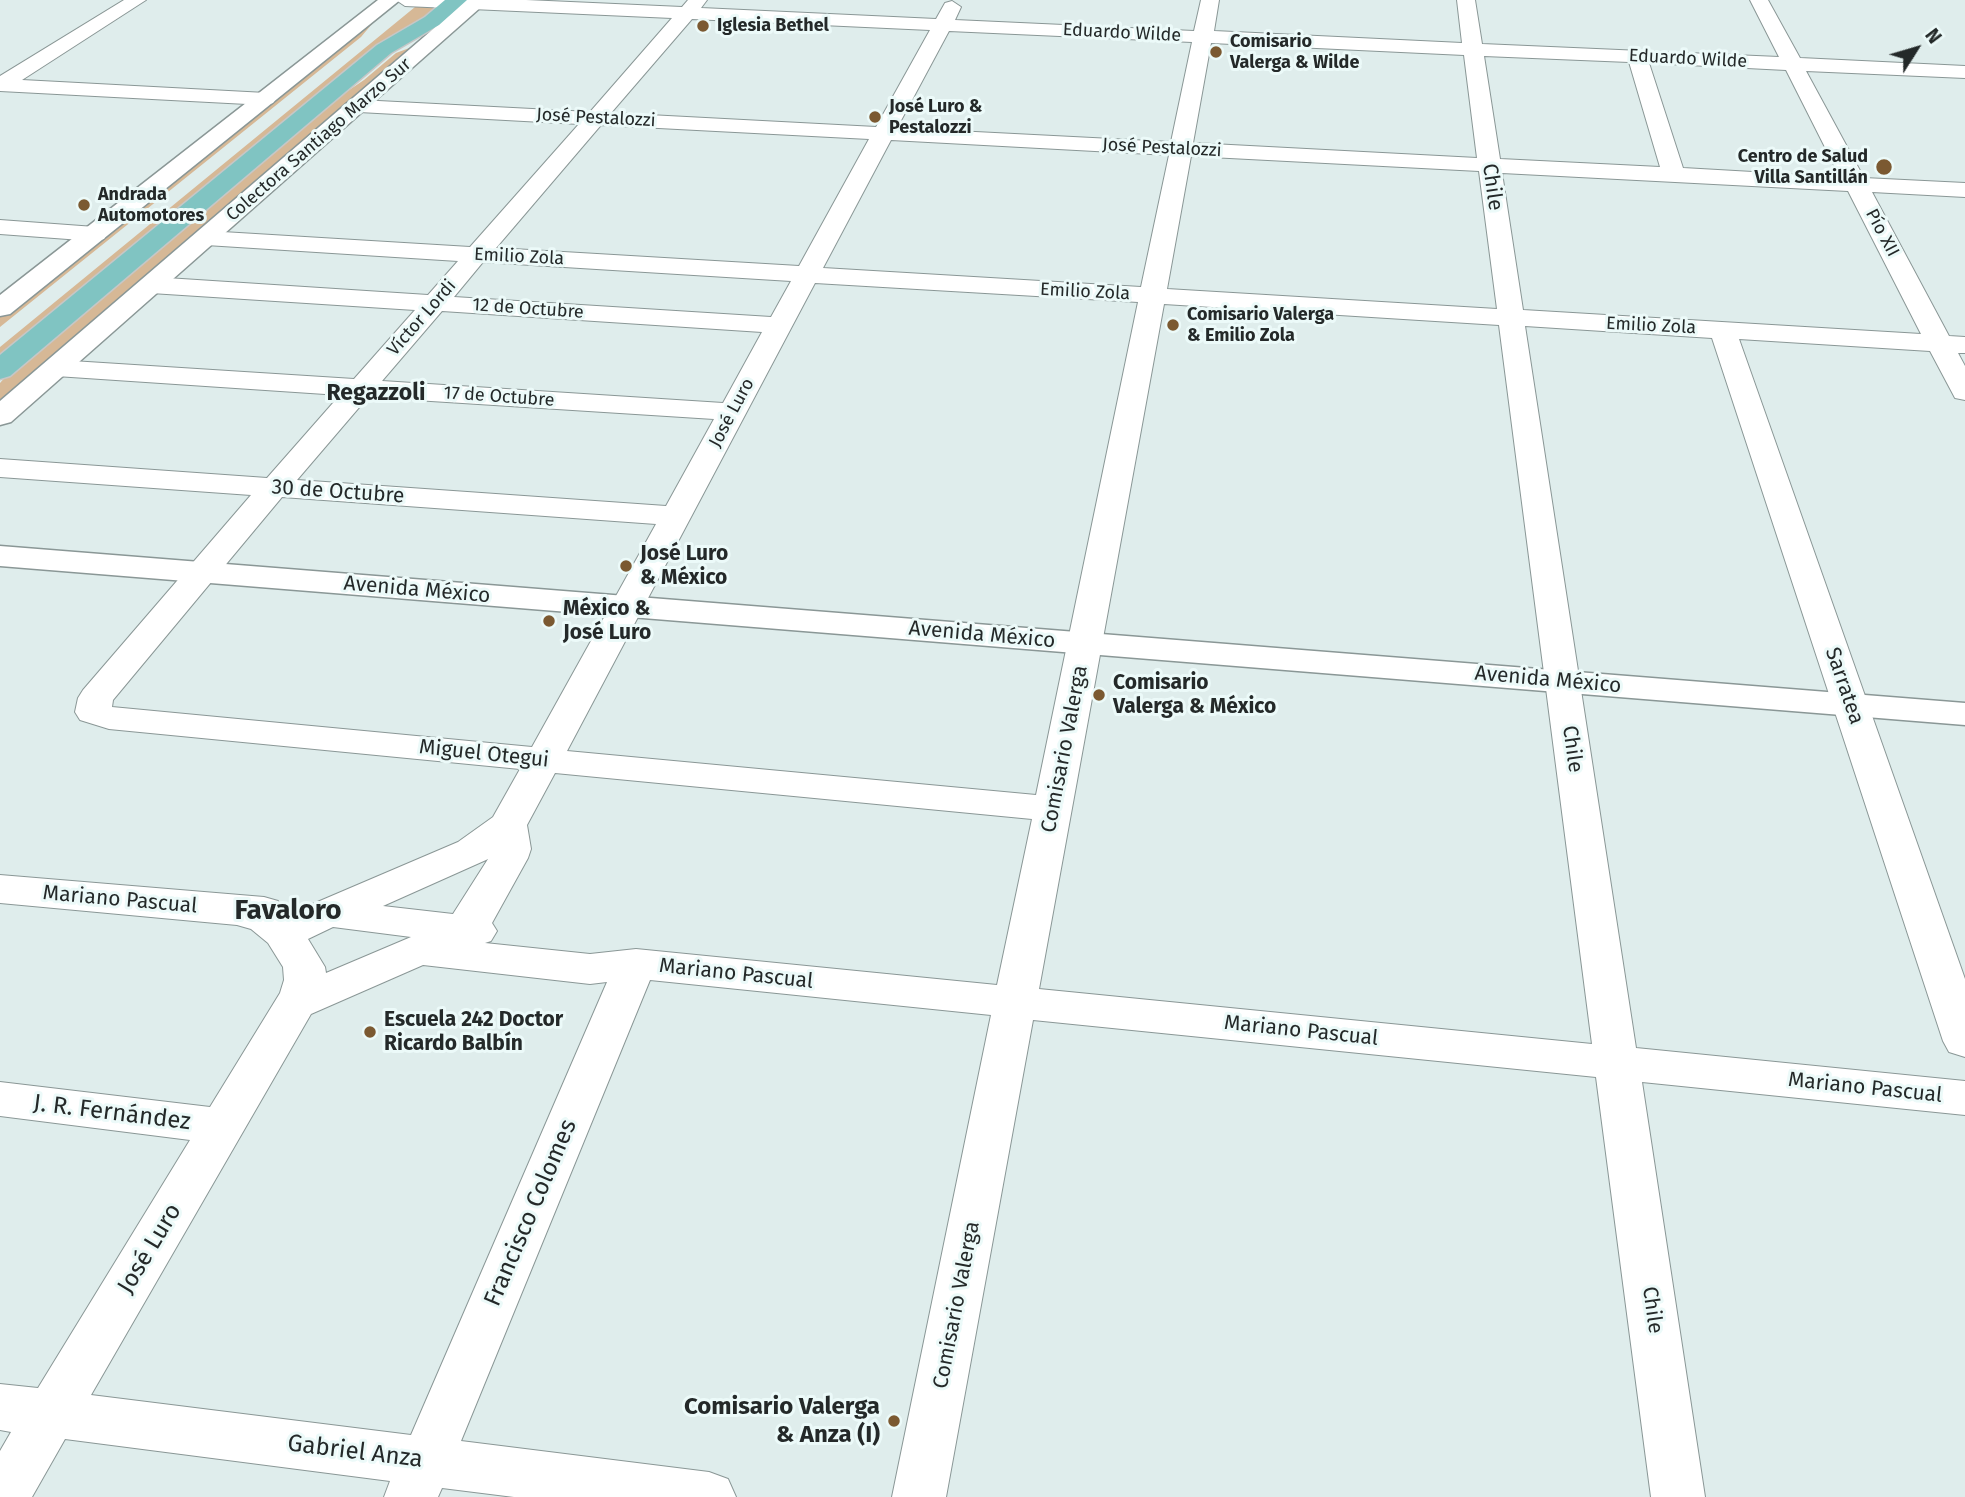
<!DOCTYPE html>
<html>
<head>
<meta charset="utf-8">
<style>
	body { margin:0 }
	#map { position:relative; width:1965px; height:1497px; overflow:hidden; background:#dfedec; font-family:"Fira Sans",sans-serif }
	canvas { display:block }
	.north { position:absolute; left:1881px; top:14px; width:70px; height:70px; -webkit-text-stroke:5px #ecfaf9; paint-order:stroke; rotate:53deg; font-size:19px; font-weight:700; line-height:28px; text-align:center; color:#242929 }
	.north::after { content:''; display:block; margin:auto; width:24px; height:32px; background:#242929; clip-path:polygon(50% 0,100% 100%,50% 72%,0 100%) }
</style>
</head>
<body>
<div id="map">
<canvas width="1965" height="1497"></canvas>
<div class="north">N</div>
</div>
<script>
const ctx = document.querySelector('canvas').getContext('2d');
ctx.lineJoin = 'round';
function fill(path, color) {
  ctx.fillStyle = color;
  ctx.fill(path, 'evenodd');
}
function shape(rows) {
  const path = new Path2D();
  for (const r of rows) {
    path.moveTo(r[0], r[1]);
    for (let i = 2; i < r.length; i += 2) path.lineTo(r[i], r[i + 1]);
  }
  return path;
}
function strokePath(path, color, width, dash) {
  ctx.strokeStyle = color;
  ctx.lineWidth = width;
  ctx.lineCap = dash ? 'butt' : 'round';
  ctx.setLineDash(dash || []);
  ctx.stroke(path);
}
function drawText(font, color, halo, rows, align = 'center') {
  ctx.font = font + ' "Fira Sans",sans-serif';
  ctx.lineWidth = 6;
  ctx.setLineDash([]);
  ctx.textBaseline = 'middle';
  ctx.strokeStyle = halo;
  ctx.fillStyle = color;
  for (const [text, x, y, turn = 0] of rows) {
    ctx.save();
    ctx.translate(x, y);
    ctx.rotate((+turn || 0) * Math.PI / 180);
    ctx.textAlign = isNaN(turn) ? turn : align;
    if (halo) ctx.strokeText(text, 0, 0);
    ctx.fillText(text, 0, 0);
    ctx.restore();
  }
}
fill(shape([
	[415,7,439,7,0,360,0,347],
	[377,18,361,37,0,327,0,316],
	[420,44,0,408,0,383,8,374,324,107,364,80,396,53]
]), '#d6b896');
const minor = shape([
	[124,0,146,0,22,80,266,93,273,95,276,99,273,103,266,105,0,91,0,76,124,0],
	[396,0,526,0,682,7,688,0,707,0,701,8,936,19,945,3,952,1,961,7,955,20,1194,31,1201,0,1219,0,1214,31,1462,43,1457,0,1475,0,1482,44,1779,57,1750,0,1768,0,1800,58,1965,66,1965,78,1806,71,1864,178,1965,183,1965,197,1872,192,1949,336,1965,337,1965,353,1958,353,1965,366,1965,400,1955,398,1930,351,1739,339,1965,979,1965,1057,1949,1052,1943,1041,1712,338,1525,326,1636,1048,1965,1081,1965,1115,1642,1082,1705,1497,1651,1497,1596,1077,1033,1020,946,1497,892,1497,991,1015,650,980,461,1441,709,1472,728,1479,736,1497,514,1497,442,1488,438,1497,384,1497,390,1481,65,1439,32,1497,0,1497,0,1451,11,1432,0,1430,0,1384,38,1388,190,1140,0,1116,0,1082,210,1107,280,993,284,980,283,967,268,943,251,929,237,925,0,903,0,875,264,897,278,901,287,915,458,842,493,817,520,769,109,729,80,720,75,712,78,698,83,690,251,495,0,477,0,459,267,478,340,395,56,376,46,374,42,368,46,362,56,360,354,379,415,310,151,293,142,290,138,285,142,280,151,277,428,295,458,261,206,245,197,243,194,238,197,233,206,231,470,247,579,124,359,112,352,110,348,106,352,102,359,100,590,112,672,18,405,6,396,0],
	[692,19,930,30,876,127,611,113,692,19],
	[949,31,1192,42,1171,142,897,128,949,31],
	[1211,43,1464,55,1477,158,1193,143,1211,43],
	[1484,56,1629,62,1660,167,1500,159,1484,56],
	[1649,63,1786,70,1840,177,1683,168,1649,63],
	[601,125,869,139,799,266,496,248,601,125],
	[891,140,1169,155,1141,287,823,268,891,140],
	[1191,156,1479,171,1497,309,1167,289,1191,156],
	[1502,173,1848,191,1921,334,1523,310,1502,173],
	[483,262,791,281,771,317,454,297,483,262],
	[815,283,1138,302,1036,795,567,751,815,283],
	[1164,304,1499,325,1592,1044,1039,989,1164,304],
	[442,311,762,332,723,403,382,381,442,311],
	[368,397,714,419,666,506,297,480,368,397],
	[282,497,656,524,532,747,112,707,113,700,282,497],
	[555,773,1032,819,997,985,636,949,590,954,485,943,491,941,497,931,492,923,528,858,531,849,527,825,555,773],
	[488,859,453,914,383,906,486,860,488,859],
	[333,927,411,937,326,973,325,967,308,939,333,927],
	[423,965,590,984,607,982,411,1435,91,1395,311,1014,423,965],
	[0,220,95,227,104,229,107,234,104,239,95,241,0,234,0,220]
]);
const tertiary = shape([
	[378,0,400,0,10,314,0,316,0,295,378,0],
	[467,0,489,0,11,422,0,425,0,401,467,0]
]);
const secondary = shape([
	[0,546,1965,703,1965,725,0,566,0,546]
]);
const primary = shape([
	[445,0,467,0,439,25,391,53,10,376,0,379,0,355,377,45,425,17,445,0]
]);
strokePath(minor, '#8a9796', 2);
strokePath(tertiary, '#8a9796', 3);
strokePath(secondary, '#8a9796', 3);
strokePath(primary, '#c6c7c7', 3);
fill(minor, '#fff');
fill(tertiary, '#fff');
fill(secondary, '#fff');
fill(primary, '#80c4c2');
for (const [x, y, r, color] of [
	[703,26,7,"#7b5931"],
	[1216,52,7,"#7b5931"],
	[875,117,7,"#7b5931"],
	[1884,167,9,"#7b5931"],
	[84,205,7,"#7b5931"],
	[1173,325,7,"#7b5931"],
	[626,566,7,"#7b5931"],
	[549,621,7,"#7b5931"],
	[1099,695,7,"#7b5931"],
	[370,1032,7,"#7b5931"],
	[894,1421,7,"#7b5931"]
]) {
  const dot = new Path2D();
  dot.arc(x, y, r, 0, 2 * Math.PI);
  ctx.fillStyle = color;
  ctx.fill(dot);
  strokePath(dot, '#ecfaf9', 2.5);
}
drawText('bold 18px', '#242929', '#ecfaf9', [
	["Iglesia Bethel",717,26],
	["Comisario",1230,42],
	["Valerga & Wilde",1230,63],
	["José Luro &",889,107],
	["Pestalozzi",889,128],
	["Centro de Salud",1868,157,"right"],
	["Villa Santillán",1868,178,"right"],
	["Andrada",98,195],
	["Automotores",98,216],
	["Comisario Valerga",1187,315],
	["& Emilio Zola",1187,336]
], 'left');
drawText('18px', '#242929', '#ecfaf9', [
	["Eduardo Wilde",1122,33,3],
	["Eduardo Wilde",1688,59,3],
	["José Pestalozzi",596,118,3],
	["Colectora Santiago Marzo Sur",319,140,-41],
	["José Pestalozzi",1162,148,3],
	["Pío XII",1882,233,62],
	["Emilio Zola",519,257,3],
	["Emilio Zola",1085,292,3],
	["12 de Octubre",528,309,4],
	["Víctor Lordi",422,318,-49],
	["Emilio Zola",1651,326,3],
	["17 de Octubre",499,397,4],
	["José Luro",732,413,-62]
]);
drawText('21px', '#242929', '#ecfaf9', [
	["Chile",1492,187,82],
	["30 de Octubre",338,492,4],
	["Avenida México",417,590,5],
	["Avenida México",982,635,5],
	["Avenida México",1548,680,5],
	["Sarratea",1844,686,71],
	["Comisario Valerga",1065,749,-79],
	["Chile",1572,749,82],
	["Miguel Otegui",484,754,6],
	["Mariano Pascual",120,900,5],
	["Mariano Pascual",736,974,6],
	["Mariano Pascual",1301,1031,6],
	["Mariano Pascual",1865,1088,6],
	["Comisario Valerga",957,1305,-79],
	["Chile",1652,1310,82]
]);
drawText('bold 21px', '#242929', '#ecfaf9', [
	["José Luro",640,554],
	["& México",640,578],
	["México &",563,609],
	["José Luro",563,633],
	["Comisario",1113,683],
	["Valerga & México",1113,707],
	["Escuela 242 Doctor",384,1020],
	["Ricardo Balbín",384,1044]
], 'left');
drawText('bold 23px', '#242929', '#ecfaf9', [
	["Regazzoli",376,394]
]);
drawText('24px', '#242929', '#ecfaf9', [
	["J. R. Fernández",112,1113,7],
	["Francisco Colomes",531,1213,-67],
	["José Luro",150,1249,-59],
	["Gabriel Anza",355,1452,7]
]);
drawText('bold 24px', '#242929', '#ecfaf9', [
	["Comisario Valerga",880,1407],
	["& Anza (I)",880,1435]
], 'right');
drawText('bold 28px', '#242929', '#ecfaf9', [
	["Favaloro",288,911]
]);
</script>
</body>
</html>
